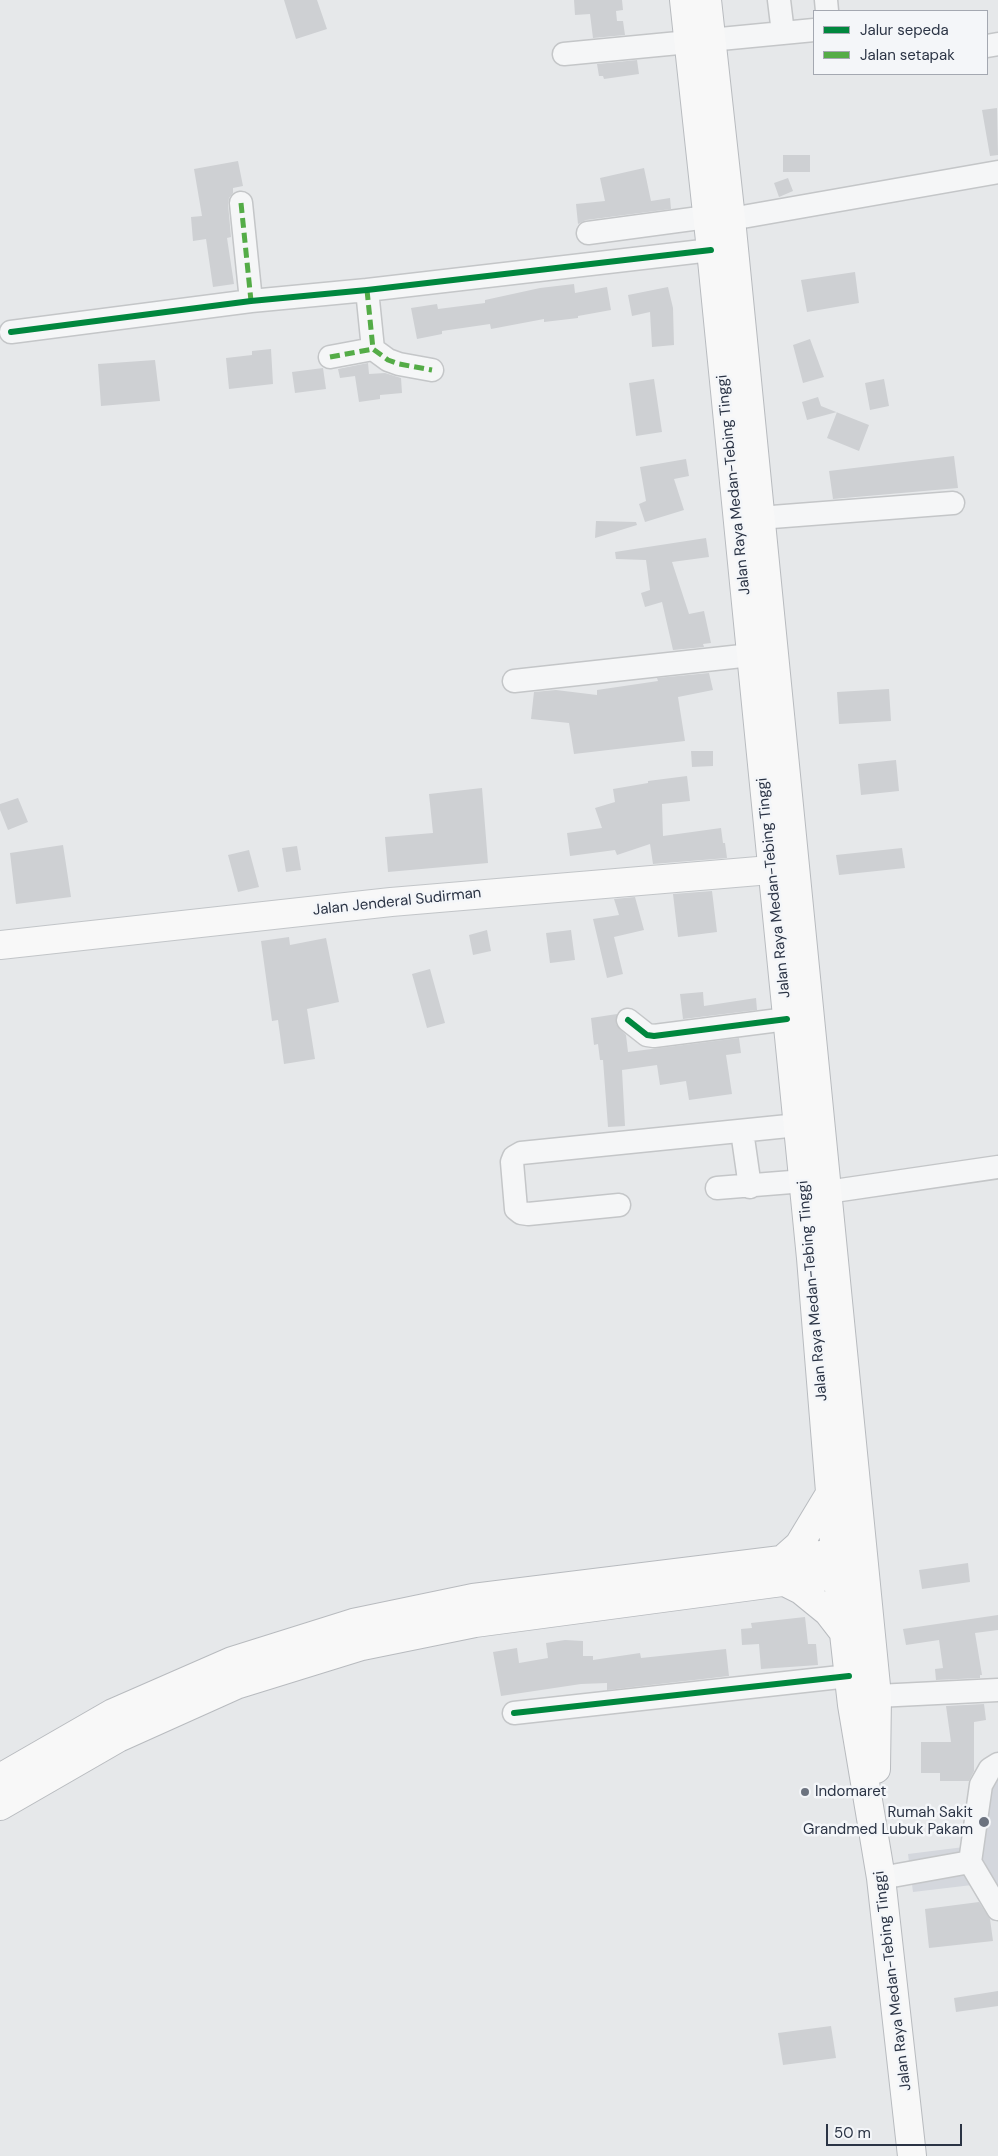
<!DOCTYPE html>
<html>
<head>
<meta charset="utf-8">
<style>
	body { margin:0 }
	#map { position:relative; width:998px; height:2156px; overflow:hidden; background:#e6e8ea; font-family:"DM Sans",sans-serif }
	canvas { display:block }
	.legend { position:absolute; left:813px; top:10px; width:175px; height:65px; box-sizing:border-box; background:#f4f6f9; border:1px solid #a4a8b1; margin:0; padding:6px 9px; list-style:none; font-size:15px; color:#2b3445 }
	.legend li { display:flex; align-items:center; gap:10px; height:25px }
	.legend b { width:25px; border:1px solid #a4a8b1 }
	.scale { position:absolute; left:826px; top:2124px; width:136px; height:22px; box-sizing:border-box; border:2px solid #2b3445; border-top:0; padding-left:6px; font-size:15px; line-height:18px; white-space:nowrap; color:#2b3445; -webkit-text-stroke:4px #f4f6f9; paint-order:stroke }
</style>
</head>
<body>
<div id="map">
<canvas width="998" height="2156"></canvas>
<ul class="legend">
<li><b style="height:6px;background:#00873e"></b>Jalur sepeda</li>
<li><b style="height:6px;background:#54ac47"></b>Jalan setapak</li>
</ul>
<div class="scale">50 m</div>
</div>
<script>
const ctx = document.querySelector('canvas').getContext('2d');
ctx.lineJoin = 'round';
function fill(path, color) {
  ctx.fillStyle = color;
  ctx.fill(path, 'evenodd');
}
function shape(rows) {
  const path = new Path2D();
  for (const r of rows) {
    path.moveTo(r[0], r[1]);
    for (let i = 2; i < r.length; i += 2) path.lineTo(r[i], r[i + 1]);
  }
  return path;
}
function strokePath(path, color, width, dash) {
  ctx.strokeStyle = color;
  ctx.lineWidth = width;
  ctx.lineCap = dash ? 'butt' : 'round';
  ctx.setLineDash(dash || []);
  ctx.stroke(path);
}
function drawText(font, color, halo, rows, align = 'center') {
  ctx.font = font + ' "DM Sans",sans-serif';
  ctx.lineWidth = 5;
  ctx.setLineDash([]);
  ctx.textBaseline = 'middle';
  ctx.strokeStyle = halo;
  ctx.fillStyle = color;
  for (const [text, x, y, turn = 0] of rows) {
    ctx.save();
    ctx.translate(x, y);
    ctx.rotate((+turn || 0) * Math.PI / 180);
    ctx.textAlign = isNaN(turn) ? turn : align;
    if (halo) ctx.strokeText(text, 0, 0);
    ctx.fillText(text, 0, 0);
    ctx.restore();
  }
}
fill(shape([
	[998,1759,998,1916,972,1885,913,1892,908,1854,964,1847]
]), '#d4d7dd');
fill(shape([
	[284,0,317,0,327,29,296,39],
	[574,0,622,0,623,10,616,11,617,21,623,21,625,35,593,38,590,14,575,15],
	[637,60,639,74,604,79,603,76,599,76,597,64],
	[997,108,998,155,990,156,982,110],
	[783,155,810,155,810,172,783,172],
	[238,161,243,186,233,188,233,193,229,198,228,204,231,237,227,238,234,284,213,287,206,239,193,241,191,217,202,216,194,169],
	[644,168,651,201,670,198,671,209,586,220,578,224,576,204,605,201,600,178],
	[788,178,793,191,779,197,774,183],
	[855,272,859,303,807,312,801,280],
	[574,284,575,293,607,287,611,310,578,316,578,318,544,322,544,319,491,329,490,324,442,331,442,334,417,339,411,308,437,304,438,309,485,303,485,300,540,288],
	[668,287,673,308,674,345,652,347,650,312,632,316,628,295],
	[810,339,824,377,803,383,793,345],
	[271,349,273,384,229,389,226,358,252,355,252,351],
	[155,360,160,401,101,406,98,364],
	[368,363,369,374,385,373,401,378,402,393,380,395,380,399,359,402,355,376,340,378,338,369],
	[323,368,326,389,295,393,292,372],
	[654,379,662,432,636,436,629,383],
	[884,379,889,406,870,410,865,383],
	[818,397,821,406,869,425,859,451,827,438,837,412,807,420,802,402],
	[954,456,958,488,833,499,829,471],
	[686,459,689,476,674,479,684,510,645,522,639,504,646,501,640,467],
	[596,521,636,522,637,525,595,538],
	[706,538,709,557,672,562,689,614,704,611,711,643,703,644,704,647,673,650,662,602,645,607,641,593,650,590,646,560,616,559,615,552],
	[709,673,713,690,678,697,685,741,574,754,569,723,531,719,534,692,556,690,597,695,597,690,658,681,657,678],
	[889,689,891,721,839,724,837,692],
	[691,751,713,751,713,766,692,767],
	[896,760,899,791,861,795,858,764],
	[687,776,690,801,662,804,663,836,721,828,723,843,725,843,727,858,653,864,650,844,617,855,615,850,570,856,567,833,602,828,595,808,615,802,613,789,648,783,648,781],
	[482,788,488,863,388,872,385,837,433,833,429,794],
	[18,798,28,822,8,830,0,810,0,804],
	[63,845,71,897,16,904,10,853],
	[297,846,301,870,286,872,282,848],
	[902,848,905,868,839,875,836,855],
	[249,850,259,887,238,892,228,855],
	[712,891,717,932,678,937,673,894],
	[635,897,644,930,614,937,623,974,607,978,593,919,619,915,614,899],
	[487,930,491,951,473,955,469,935],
	[571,930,575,960,550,963,546,933],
	[289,937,290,945,326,938,339,1002,307,1009,315,1059,284,1064,278,1020,272,1021,261,941],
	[430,969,445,1023,427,1028,412,974],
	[703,992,704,1006,756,998,757,1010,683,1019,680,994],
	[617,1014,616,1024,626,1035,628,1052,739,1038,741,1053,726,1055,732,1094,689,1100,686,1081,660,1085,657,1065,622,1070,625,1126,608,1127,603,1060,600,1060,598,1044,594,1045,591,1018],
	[968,1563,970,1582,922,1589,919,1570],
	[998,1615,998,1630,975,1633,982,1675,980,1675,980,1678,936,1680,935,1669,943,1668,939,1640,906,1645,903,1629],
	[805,1617,808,1644,816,1644,818,1665,761,1669,759,1644,742,1645,741,1629,752,1628,751,1623],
	[565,1640,583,1641,583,1656,593,1656,593,1660,640,1653,641,1658,726,1649,729,1676,607,1690,607,1683,581,1684,501,1696,493,1652,517,1648,519,1663,548,1658,546,1643],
	[984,1704,986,1720,974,1722,974,1771,969,1781,940,1781,940,1773,921,1773,921,1742,951,1742,946,1706],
	[979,1902,990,1919,993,1941,929,1948,925,1909],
	[998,1991,998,2006,956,2012,954,1998],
	[831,2026,836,2058,783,2065,778,2033]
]), '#ced0d3');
const minor = shape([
	[779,0,783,33],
	[826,0,827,11],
	[987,46,998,44],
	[564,54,814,30],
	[241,203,251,301],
	[731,219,998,172],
	[588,233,707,217],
	[367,290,373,349,388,360,399,364,432,370],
	[11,332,251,301,367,290,711,250],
	[330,357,373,349],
	[759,518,953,503],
	[514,681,751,655],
	[628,1020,647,1035,654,1036,787,1019],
	[742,1131,750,1187],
	[717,1188,804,1181],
	[827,1192,998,1167],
	[619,1205,528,1214,521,1213,516,1209,512,1162,514,1157,521,1153,798,1125],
	[877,1696,998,1690],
	[514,1713,849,1676],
	[998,1764,990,1769,981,1785,970,1862,998,1909],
	[881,1878,970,1862]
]);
const major = shape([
	[0,945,391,902,794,868]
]);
const highway = shape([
	[684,0,711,250,811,1258,835,1553,852,1705,881,1878,912,2156],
	[707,0,731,219,877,1696,876,1769],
	[781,1561,799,1545,831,1492],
	[783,1581,801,1590,828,1612,845,1634],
	[0,1778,113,1713,232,1661,353,1623,473,1598,854,1551],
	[0,1806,118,1738,236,1685,362,1646,475,1623,857,1572]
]);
strokePath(minor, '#c4c6c8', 25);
strokePath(major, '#c2c5c8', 30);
strokePath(highway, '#b8bbbf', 30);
strokePath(minor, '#f5f6f7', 22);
strokePath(major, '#f8f8f8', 28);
strokePath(highway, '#f8f8f8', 28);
strokePath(shape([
	[241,203,251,301],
	[367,290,373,349,388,360,399,364,432,370],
	[330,357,373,349]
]), '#54ac47', 5, [10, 5]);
strokePath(shape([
	[11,332,251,301,367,290,711,250],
	[628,1020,647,1035,654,1036,787,1019],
	[514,1713,849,1676]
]), '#00873e', 6);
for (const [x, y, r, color] of [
	[805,1792,5,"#6c737f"],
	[984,1822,6,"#6c737f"]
]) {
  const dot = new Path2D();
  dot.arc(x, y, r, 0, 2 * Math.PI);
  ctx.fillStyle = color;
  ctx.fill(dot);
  strokePath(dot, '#f4f6f9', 2);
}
drawText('15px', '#2b3445', '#f4f6f9', [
	["Jalan Raya Medan-Tebing Tinggi",734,485,-96],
	["Jalan Raya Medan-Tebing Tinggi",774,888,-96],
	["Jalan Jenderal Sudirman",397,902,-6],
	["Jalan Raya Medan-Tebing Tinggi",813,1291,-95],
	["Jalan Raya Medan-Tebing Tinggi",893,1981,-97]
]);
drawText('15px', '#2b3445', '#f4f6f9', [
	["Indomaret",815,1792],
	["Rumah Sakit",973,1813,"right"],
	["Grandmed Lubuk Pakam",973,1830,"right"]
], 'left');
</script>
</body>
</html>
